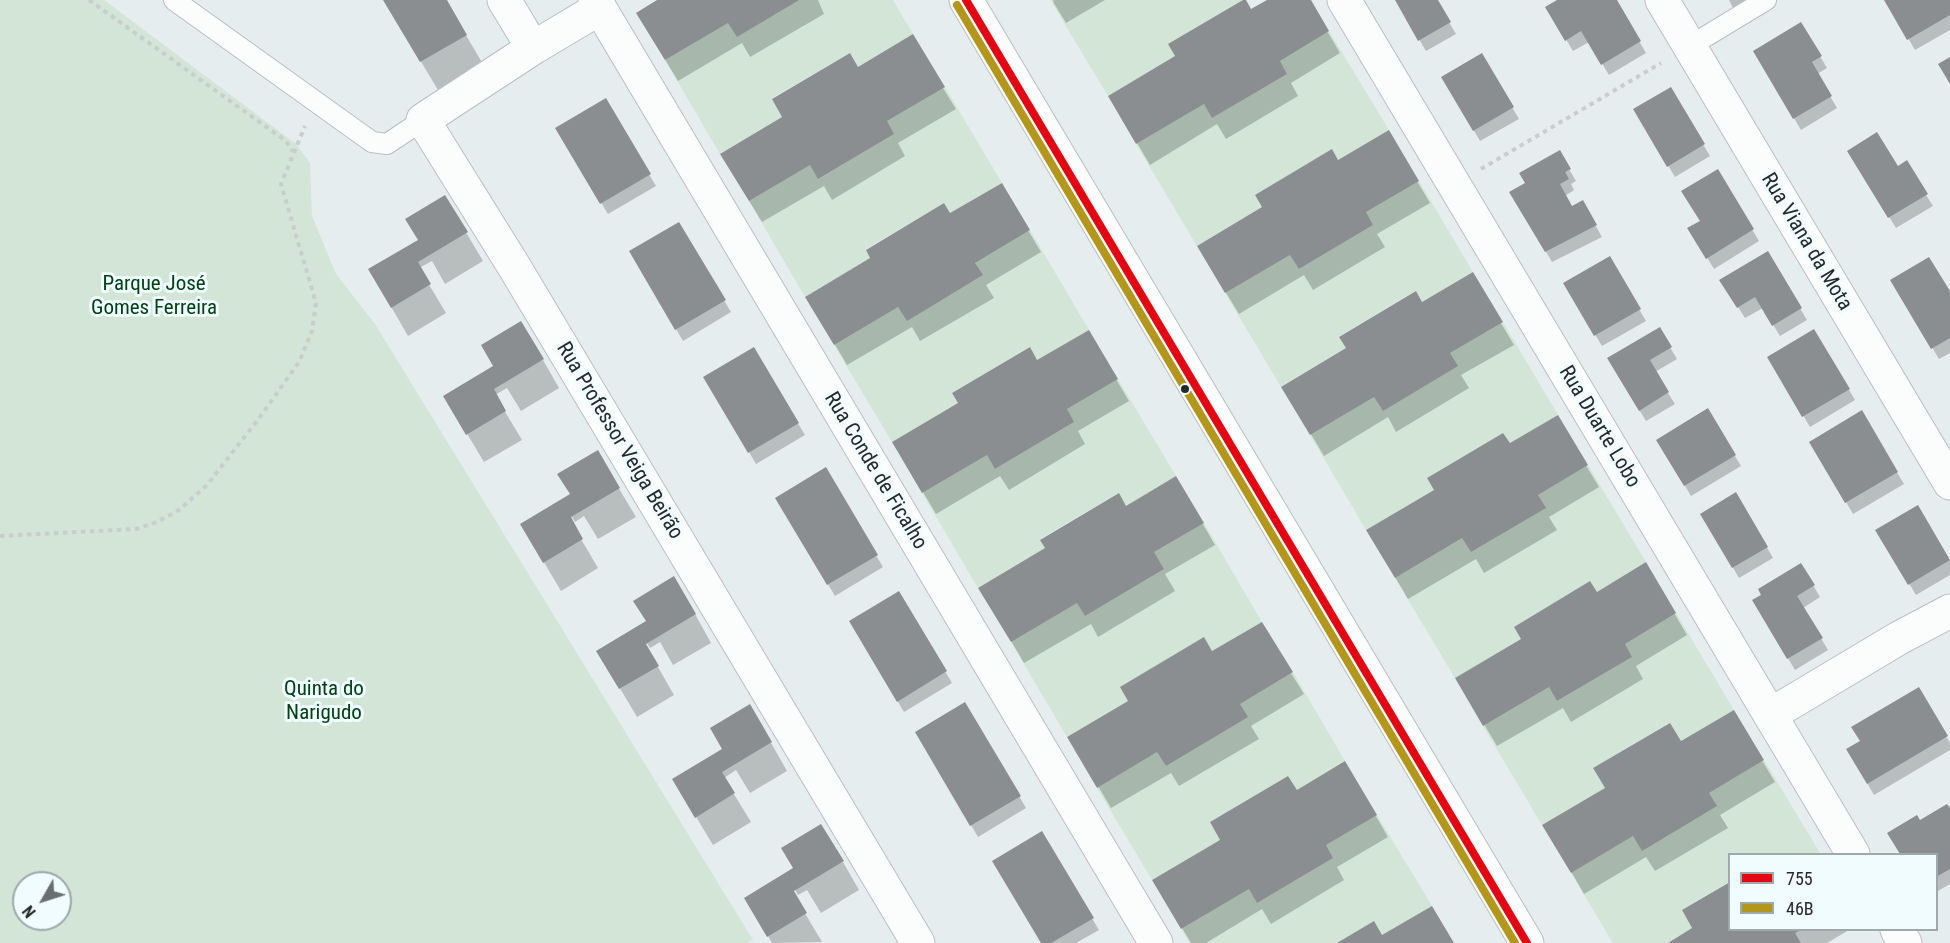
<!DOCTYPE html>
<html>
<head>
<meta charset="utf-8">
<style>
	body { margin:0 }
	#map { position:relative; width:1950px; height:943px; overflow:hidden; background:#e6edee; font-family:"Roboto Condensed",sans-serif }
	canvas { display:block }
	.legend { position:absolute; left:1728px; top:853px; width:210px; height:78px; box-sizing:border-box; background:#f0fcff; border:2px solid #9fa8aa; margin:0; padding:8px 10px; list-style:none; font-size:18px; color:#25292a }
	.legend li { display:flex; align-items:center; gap:12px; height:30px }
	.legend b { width:30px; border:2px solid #9fa8aa }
	.north { position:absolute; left:12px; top:871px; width:60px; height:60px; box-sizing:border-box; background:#f0fcff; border:2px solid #9fa8aa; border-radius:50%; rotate:231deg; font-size:16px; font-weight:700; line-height:24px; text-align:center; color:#25292a }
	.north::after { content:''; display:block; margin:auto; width:21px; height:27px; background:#696e6f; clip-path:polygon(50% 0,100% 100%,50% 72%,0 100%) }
</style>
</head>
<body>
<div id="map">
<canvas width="1950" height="943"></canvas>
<ul class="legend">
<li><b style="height:8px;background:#e30613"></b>755</li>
<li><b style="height:8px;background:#b3971c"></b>46B</li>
</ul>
<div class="north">N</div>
</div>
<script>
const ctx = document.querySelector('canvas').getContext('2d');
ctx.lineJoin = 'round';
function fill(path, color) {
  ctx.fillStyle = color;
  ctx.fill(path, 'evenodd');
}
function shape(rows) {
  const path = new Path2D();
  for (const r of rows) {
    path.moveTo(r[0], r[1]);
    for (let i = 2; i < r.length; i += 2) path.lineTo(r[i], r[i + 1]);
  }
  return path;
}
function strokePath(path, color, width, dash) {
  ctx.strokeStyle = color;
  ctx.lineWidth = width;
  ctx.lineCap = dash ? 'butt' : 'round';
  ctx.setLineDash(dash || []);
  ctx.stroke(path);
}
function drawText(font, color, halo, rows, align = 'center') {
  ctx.font = font + ' "Roboto Condensed",sans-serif';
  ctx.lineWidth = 6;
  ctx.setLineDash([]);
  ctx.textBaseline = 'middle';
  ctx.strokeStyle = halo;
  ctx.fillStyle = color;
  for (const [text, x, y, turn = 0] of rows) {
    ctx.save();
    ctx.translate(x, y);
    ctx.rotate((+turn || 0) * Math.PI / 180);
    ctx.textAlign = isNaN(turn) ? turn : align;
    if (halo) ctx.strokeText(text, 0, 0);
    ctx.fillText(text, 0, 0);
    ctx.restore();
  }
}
fill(shape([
	[0,0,104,0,296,144,310,163,312,216,336,274,375,324,753,940,746,943,0,943],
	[24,883,60,883,60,919,24,919],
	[799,0,893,0,913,34,858,67,850,53,772,98,782,117,720,154,665,60,728,23],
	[1056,0,1243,0,1169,44,1175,56,1108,96,1052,3],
	[1329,31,1389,130,1338,160,1255,195,1262,207,1197,246,1136,144,1204,104,1212,118,1287,74,1280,61],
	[945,87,1002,183,950,213,944,203,866,249,870,258,805,297,749,201,810,165,819,179,894,134,887,121],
	[1419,181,1473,272,1422,302,1415,291,1340,336,1346,348,1281,387,1225,293,1290,255,1300,269,1373,225,1366,212],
	[1030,230,1089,330,1037,360,1029,347,952,393,958,403,892,442,834,345,898,307,907,320,982,276,975,263],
	[1503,322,1558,415,1510,443,1503,433,1427,478,1434,490,1366,530,1310,435,1374,397,1383,411,1450,353],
	[1118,379,1176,476,1126,506,1118,493,1040,539,1045,548,978,588,922,493,987,455,996,469,1074,422,1067,409],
	[1588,465,1646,562,1597,592,1590,581,1514,627,1521,639,1455,678,1395,578,1462,538,1471,552,1545,508,1538,495],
	[1204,523,1262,622,1212,651,1204,638,1128,701,1067,737,1011,642,1077,603,1085,616,1164,569,1154,552],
	[1676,613,1734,710,1681,741,1669,723,1593,768,1605,788,1542,825,1483,726,1549,687,1558,701,1632,657,1625,644],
	[1293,672,1345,761,1297,790,1288,776,1210,822,1220,840,1152,880,1097,788,1157,752,1166,766,1240,704],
	[1764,760,1820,853,1730,854,1729,882,1682,910,1692,928,1668,943,1613,943,1571,873,1633,836,1642,850,1709,793],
	[1377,815,1432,906,1382,935,1337,943,1190,943,1181,929,1249,889,1257,903,1333,858,1326,845]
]), '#d2e5d7');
fill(shape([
	[384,0,445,0,483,64,438,90],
	[660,0,818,0,824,14,750,57,742,43,678,81,650,35],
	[1052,0,1105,0,1066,23],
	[1270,0,1309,0,1340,53,1291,83,1298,96,1226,139,1217,124,1150,165,1110,97],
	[1396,0,1436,0,1456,34,1426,51],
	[1560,0,1615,0,1646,53,1609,75,1589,42,1573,51,1547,8],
	[1729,0,1746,0,1733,8],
	[1886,0,1950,0,1950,30,1915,50],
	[1801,24,1827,68,1817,74,1837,108,1801,130,1755,52],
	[1481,55,1519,119,1480,141,1443,77],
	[857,69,943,88,956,109,898,143,905,156,832,200,824,186,762,222,734,176,784,117],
	[1670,89,1710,156,1675,177,1635,110],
	[605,100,656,186,608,214,557,129],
	[1388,132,1430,203,1377,234,1385,247,1313,290,1304,275,1239,314,1211,268,1337,162],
	[1559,152,1576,181,1571,184,1574,190,1565,196,1572,208,1582,202,1602,237,1552,262,1512,193,1527,184],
	[1855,162,1926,195,1933,206,1896,228],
	[1717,171,1759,241,1714,269,1690,229,1701,222],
	[1001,185,1041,252,986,285,994,298,920,341,912,327,847,365,807,297],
	[445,197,483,261,445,284,432,261,419,268,446,313,408,336,370,270,420,240],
	[678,224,731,312,683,341,631,252],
	[1767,253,1807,320,1780,336,1763,308,1745,318,1721,280],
	[1609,258,1646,321,1602,346,1565,284],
	[1472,274,1514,345,1461,375,1469,388,1396,432,1388,417,1324,456,1283,387],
	[1892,281,1950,294,1950,353,1939,359],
	[1659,329,1677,359,1655,372,1675,404,1646,421,1609,359],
	[1814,331,1855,400,1810,427,1769,358],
	[1088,332,1129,401,1078,431,1085,444,1009,490,1000,476,936,514,894,443],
	[753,349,805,435,756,464,706,378],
	[543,360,559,388,521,411,507,388,495,395,522,440,484,462,445,397],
	[1707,410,1741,466,1691,496,1658,440],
	[1861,413,1904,484,1853,514,1811,442],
	[1557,417,1599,487,1549,517,1557,530,1484,573,1476,559,1408,599,1368,531],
	[597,452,636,517,598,539,584,516,575,522,568,510,565,512,598,568,561,591,522,525,572,495],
	[825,470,883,567,835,596,777,498],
	[1176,478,1215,545,1165,574,1175,591,1098,637,1091,624,1024,663,980,588],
	[1736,494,1773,558,1739,578,1702,514],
	[1918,507,1950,561,1950,575,1916,595,1877,530],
	[1646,565,1687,635,1636,666,1643,679,1571,722,1563,708,1497,746,1457,679],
	[1801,565,1820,597,1803,608,1828,650,1795,670,1754,601],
	[899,593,952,683,904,712,851,622],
	[695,614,711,643,673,665,660,642,650,648,645,640,643,641,674,695,637,717,598,651,647,622],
	[1212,653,1291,673,1304,694,1251,726,1259,739,1179,786,1171,773,1111,808,1069,737],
	[1918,689,1950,743,1950,750,1874,795,1848,749,1862,742],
	[965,704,1026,808,978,837,917,733],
	[750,706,787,771,750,793,736,770,724,778,751,822,713,845,674,780,724,750],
	[1733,712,1775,782,1720,815,1728,828,1655,871,1646,857,1584,894,1545,826],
	[1345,763,1388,837,1337,867,1344,880,1271,924,1262,909,1206,943,1191,943,1154,881],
	[1950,811,1950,884,1936,892,1936,854,1901,854,1889,833],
	[1041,833,1099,930,1076,943,1042,943],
	[843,862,859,890,821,913,807,890,798,895,793,886,790,888,822,942,772,943,746,898],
	[1694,929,1730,930,1849,930,1827,943,1671,943]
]), '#0003');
fill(shape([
	[383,0,447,0,467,35,420,62],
	[657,0,799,0,737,37,728,23,665,60,636,13],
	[1243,0,1246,0,1251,9,1267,0,1311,0,1329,31,1280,61,1287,74,1212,118,1204,104,1136,144,1108,96,1175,56,1168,44],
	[1395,0,1438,0,1451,22,1418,41],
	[1557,0,1617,0,1641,41,1601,65,1581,31,1565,41,1545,7],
	[1884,0,1950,0,1950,15,1907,40],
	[1801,22,1822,56,1812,62,1832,96,1793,119,1753,51],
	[913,34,945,87,887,121,894,134,818,179,810,165,749,201,720,154,782,117,772,99,850,53,858,67],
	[1482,53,1514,107,1473,131,1441,77],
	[1950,57,1950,84,1938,64],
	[1671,87,1705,144,1667,167,1633,109],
	[606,98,651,174,600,204,555,128],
	[1389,130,1419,181,1366,212,1373,225,1299,269,1290,255,1225,293,1197,246,1262,207,1255,195,1332,149,1338,160],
	[1877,132,1898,166,1907,160,1928,194,1888,218,1847,151],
	[1560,150,1571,169,1565,172,1569,179,1560,184,1572,206,1583,200,1597,225,1545,252,1509,192,1525,183,1519,173],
	[1718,169,1754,229,1706,259,1687,228,1700,221,1681,191],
	[1002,183,1030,230,975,263,983,275,907,321,898,307,834,345,805,297,870,258,866,250,944,203,950,213],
	[445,195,468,232,418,262,431,284,391,308,368,269,418,240,405,219],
	[679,222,726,300,675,330,629,251],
	[1768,251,1802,308,1772,326,1755,297,1737,308,1719,280],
	[1610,256,1641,309,1594,336,1563,283],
	[1929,257,1950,291,1950,338,1931,349,1890,280],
	[1473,272,1503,322,1450,353,1458,366,1383,411,1374,397,1310,435,1281,387,1346,348,1339,337,1416,291,1422,302],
	[521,321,544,359,494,389,506,411,466,435,443,396,493,366,481,345],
	[1660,327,1672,347,1650,360,1669,392,1639,411,1607,358],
	[1814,329,1850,389,1802,417,1767,357],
	[1089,330,1118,379,1067,409,1074,422,995,469,987,455,922,493,892,442,958,403,952,393,1030,347,1037,360],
	[754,347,799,423,748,453,703,377],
	[1708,408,1736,455,1684,486,1656,440],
	[1862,410,1898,472,1845,503,1809,442],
	[1558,415,1588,465,1538,495,1546,508,1471,552,1462,538,1395,578,1366,530,1434,490,1427,478,1503,433,1510,443],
	[598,450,620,488,571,517,583,539,543,563,520,524,570,494,557,474],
	[826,467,878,555,827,585,775,498],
	[1176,476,1204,523,1154,552,1164,569,1085,616,1077,603,1011,642,978,588,1045,548,1040,540,1119,493,1126,506],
	[1736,492,1768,547,1732,568,1700,514],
	[1918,505,1950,560,1908,585,1875,530],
	[1646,562,1676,613,1625,644,1632,657,1557,701,1549,687,1483,726,1455,678,1521,639,1514,627,1590,581,1597,592],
	[1801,563,1815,585,1797,596,1823,638,1787,659,1752,600,1761,595,1758,589],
	[674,576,696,614,646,644,659,666,619,689,596,651,646,621,633,601],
	[899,591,947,671,897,702,849,621],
	[1262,622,1293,672,1240,704,1248,717,1166,766,1157,752,1097,788,1067,737,1128,701,1120,687,1204,637,1212,651],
	[1919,687,1948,736,1867,784,1846,749,1860,741,1851,727],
	[965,702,1021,796,970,826,915,732],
	[750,704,772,742,722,772,735,793,695,818,672,779,722,749,710,728],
	[1734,710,1764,760,1709,793,1717,806,1642,851,1633,836,1571,873,1542,825,1605,788,1593,768,1670,723,1681,741],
	[1345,761,1377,815,1326,845,1333,858,1257,903,1249,889,1181,929,1152,880,1220,840,1210,822,1288,776,1297,790],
	[1947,804,1950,808,1950,869,1936,877,1936,854,1900,854,1887,833,1917,815,1920,820],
	[821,824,844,861,794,891,807,913,767,937,744,898,793,868,781,848],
	[1042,831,1094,918,1051,943,1041,943,992,861],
	[1730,882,1730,930,1801,930,1795,933,1801,943,1668,943,1692,928,1682,910],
	[1432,906,1454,943,1337,943,1374,921,1382,935]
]), '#8a8e90');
const lane = shape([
	[174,0,372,142,387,144,423,120],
	[1690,46,1766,0]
]);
const street = shape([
	[504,0,533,48],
	[595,0,1156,943],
	[1344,0,1853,854],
	[1662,0,1950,483],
	[600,8,533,48,423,120,515,268,918,943],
	[1770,715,1899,638,1950,611],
	[1897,930,1905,943]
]);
const secondary = shape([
	[966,0,1527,943]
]);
strokePath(lane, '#babfc0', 22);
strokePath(street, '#babfc0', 35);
strokePath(secondary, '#babfc0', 35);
strokePath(shape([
	[89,0,286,141,292,151],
	[1481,169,1661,63],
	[0,536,136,529,157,522,179,510,207,485,260,417,299,362,312,331,316,303,281,184,305,126]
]), '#cacdcd', 4, [4.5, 4.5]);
strokePath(lane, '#fbfcfc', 20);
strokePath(street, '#fbfcfc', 33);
strokePath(secondary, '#fbfcfc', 33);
strokePath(shape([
	[966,0,1527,943]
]), '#e30613', 8);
strokePath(shape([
	[957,5,1515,943]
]), '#b3971c', 8);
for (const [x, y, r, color] of [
	[1185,389,5,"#25292a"]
]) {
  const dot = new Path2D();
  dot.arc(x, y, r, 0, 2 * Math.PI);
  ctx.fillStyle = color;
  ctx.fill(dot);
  strokePath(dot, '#f0fcff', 2);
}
drawText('21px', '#25292a', '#f0fcff', [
	["Rua Viana da Mota",1806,242,59],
	["Rua Duarte Lobo",1599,427,59],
	["Rua Professor Veiga Beirão",619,441,59],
	["Rua Conde de Ficalho",875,471,59]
]);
drawText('21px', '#004114', '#f0fcff', [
	["Parque José",154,285],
	["Gomes Ferreira",154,309],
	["Quinta do",324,690],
	["Narigudo",324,714]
]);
</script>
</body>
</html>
